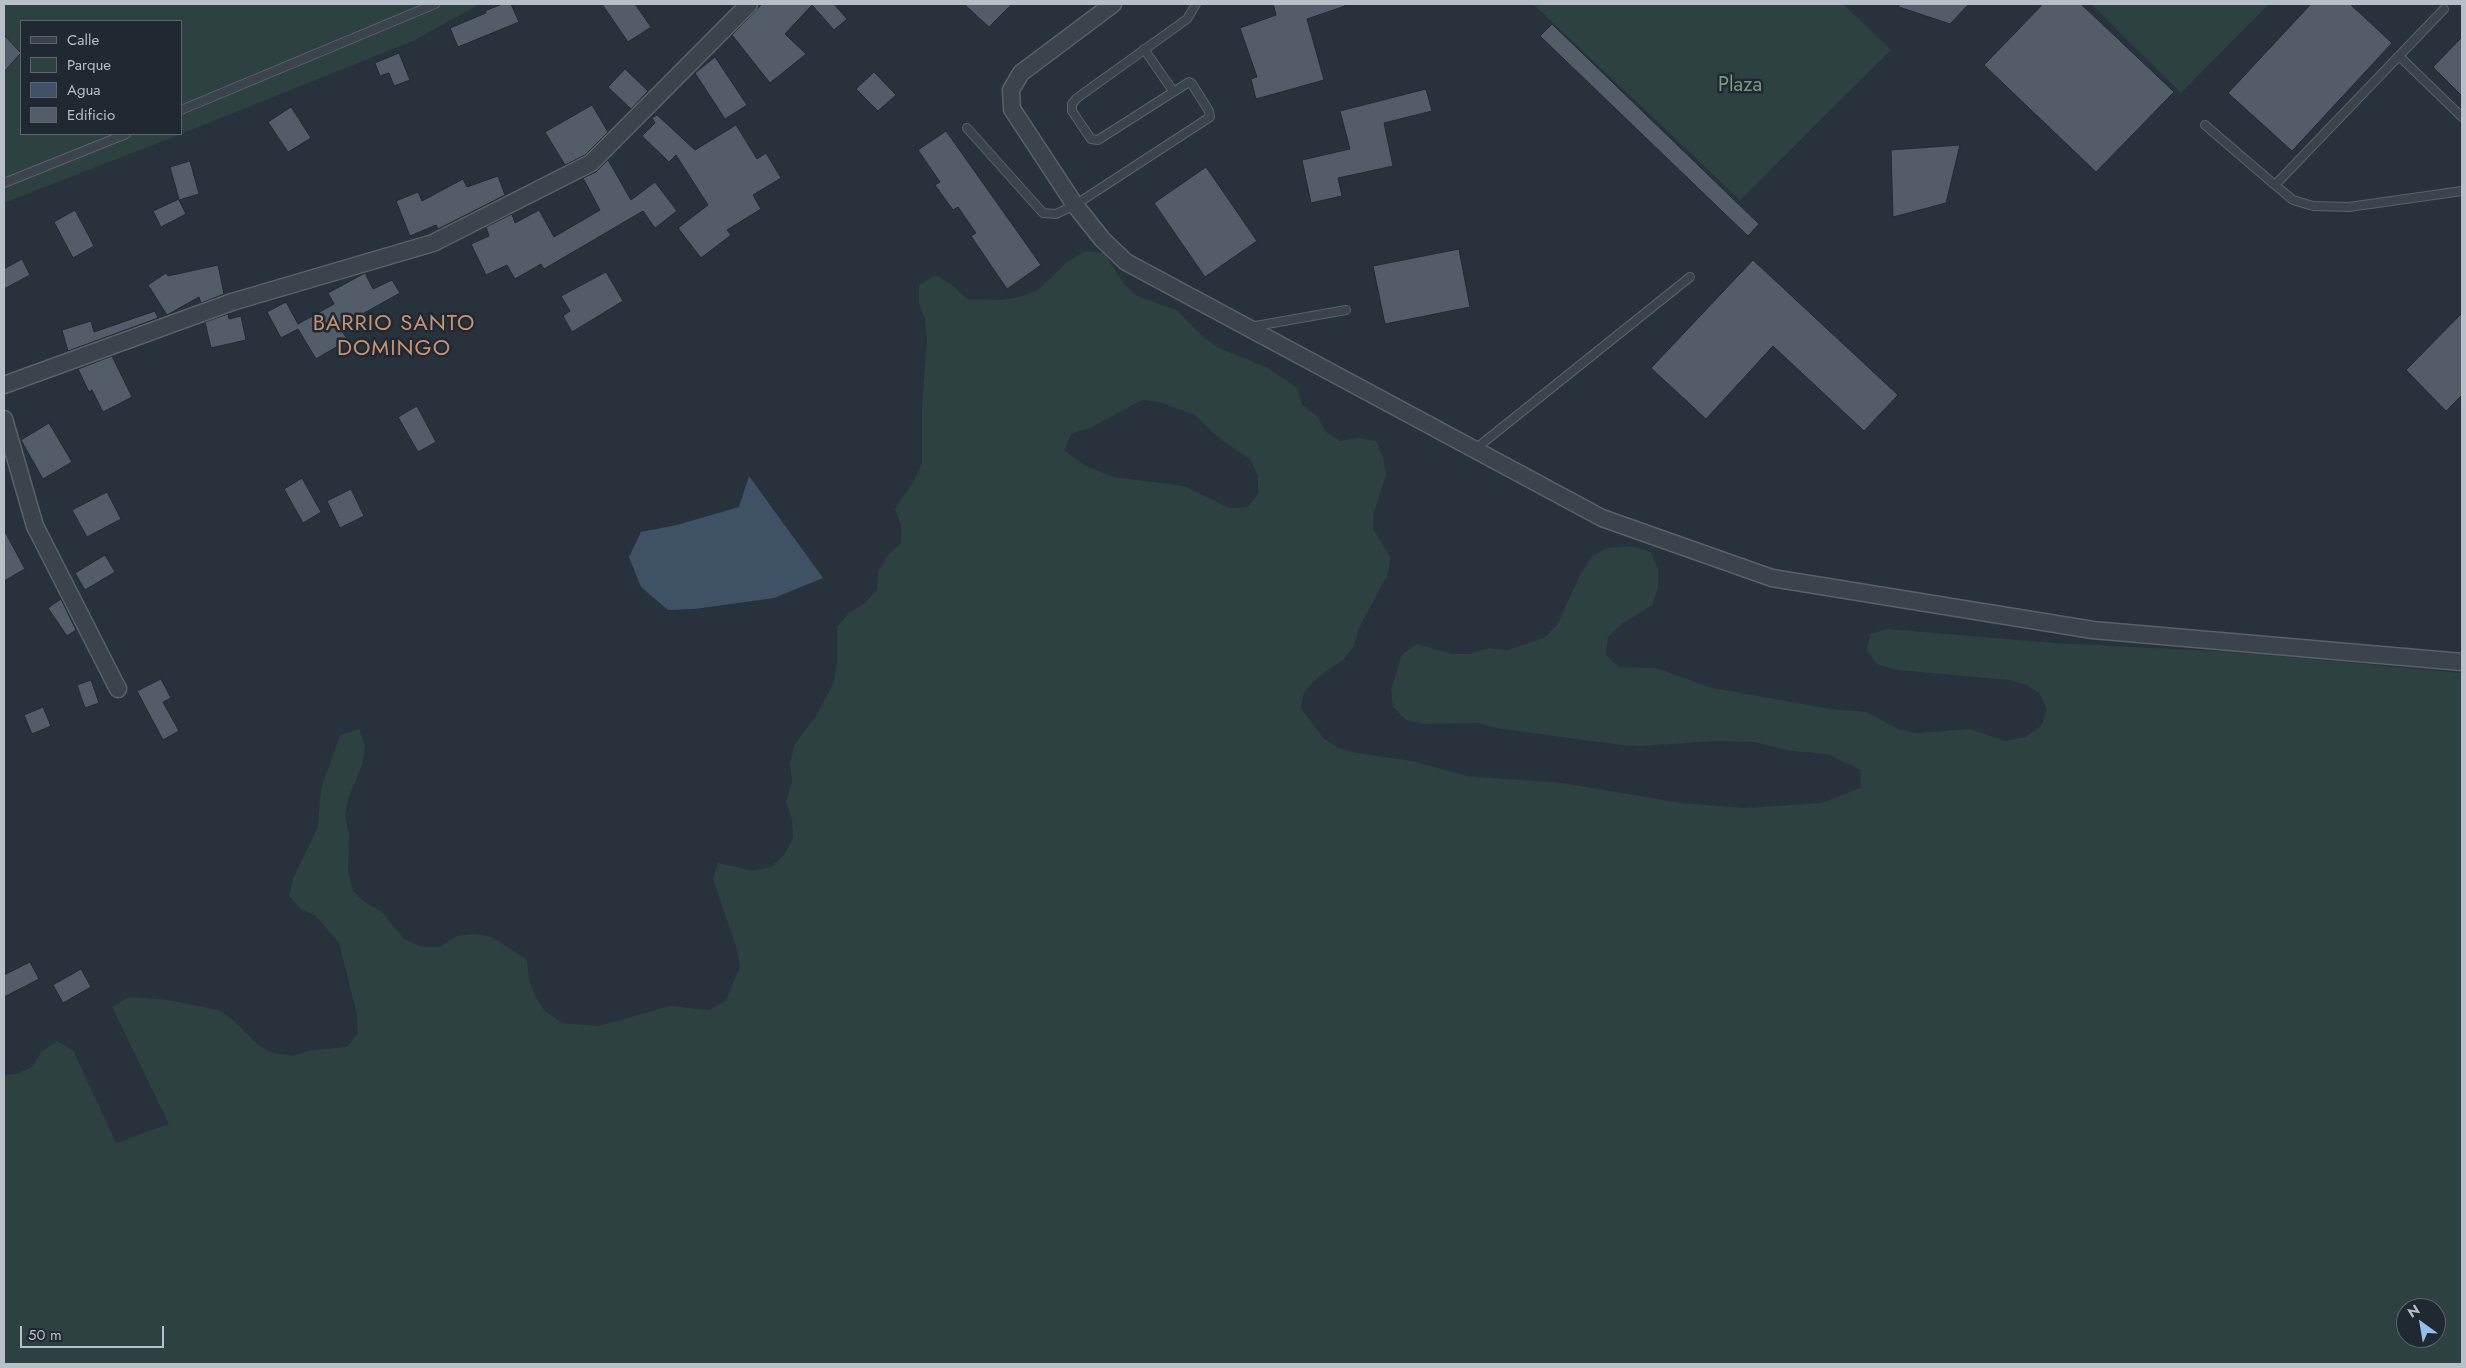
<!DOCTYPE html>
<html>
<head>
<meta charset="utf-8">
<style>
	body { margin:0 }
	#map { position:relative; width:2466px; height:1368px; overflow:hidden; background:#27323c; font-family:Jost,sans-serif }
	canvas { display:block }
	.frame { position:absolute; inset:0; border:5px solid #b7bfc8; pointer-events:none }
	.legend { position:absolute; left:20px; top:20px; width:162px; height:115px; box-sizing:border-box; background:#202932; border:1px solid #5c656e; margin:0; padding:6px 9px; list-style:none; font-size:15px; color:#b7bfc8 }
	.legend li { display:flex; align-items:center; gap:10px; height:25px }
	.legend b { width:25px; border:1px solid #5c656e }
	.north { position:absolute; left:2396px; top:1298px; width:50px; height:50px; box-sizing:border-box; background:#202932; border:1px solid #5c656e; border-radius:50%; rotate:328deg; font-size:14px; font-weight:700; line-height:20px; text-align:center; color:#b7bfc8 }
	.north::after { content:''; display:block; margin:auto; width:18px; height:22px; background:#96beed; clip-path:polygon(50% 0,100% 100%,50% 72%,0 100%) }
	.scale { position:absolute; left:20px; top:1326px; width:144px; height:22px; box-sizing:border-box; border:2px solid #b7bfc8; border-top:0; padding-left:6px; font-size:15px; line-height:18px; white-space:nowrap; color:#b7bfc8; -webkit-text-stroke:4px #202932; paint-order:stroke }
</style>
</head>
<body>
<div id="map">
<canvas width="2466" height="1368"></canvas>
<div class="frame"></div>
<ul class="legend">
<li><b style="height:6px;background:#3b444d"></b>Calle</li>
<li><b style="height:14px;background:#2c4140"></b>Parque</li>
<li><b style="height:14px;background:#3f5164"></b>Agua</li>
<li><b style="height:14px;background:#535d6a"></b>Edificio</li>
</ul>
<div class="north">N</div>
<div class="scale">50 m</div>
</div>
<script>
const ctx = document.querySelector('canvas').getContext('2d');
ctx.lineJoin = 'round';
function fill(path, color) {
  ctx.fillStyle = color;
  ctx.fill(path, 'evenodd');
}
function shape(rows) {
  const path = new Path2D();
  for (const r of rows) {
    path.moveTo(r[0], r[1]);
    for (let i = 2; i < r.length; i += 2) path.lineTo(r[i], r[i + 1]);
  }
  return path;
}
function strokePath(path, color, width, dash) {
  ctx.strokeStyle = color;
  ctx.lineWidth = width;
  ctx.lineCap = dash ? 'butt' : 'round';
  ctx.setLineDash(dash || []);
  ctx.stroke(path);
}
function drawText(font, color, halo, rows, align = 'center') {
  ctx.font = font + ' Jost,sans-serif';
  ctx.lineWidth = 5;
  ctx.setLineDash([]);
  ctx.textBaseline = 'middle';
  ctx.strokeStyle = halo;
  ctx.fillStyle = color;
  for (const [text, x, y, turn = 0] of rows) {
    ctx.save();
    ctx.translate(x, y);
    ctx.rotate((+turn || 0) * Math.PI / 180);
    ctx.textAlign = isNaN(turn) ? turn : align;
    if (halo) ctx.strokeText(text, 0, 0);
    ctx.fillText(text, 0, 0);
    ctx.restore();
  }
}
fill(shape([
	[4,4,480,4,415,40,181,134,181,21,21,21,21,134,181,134,4,203],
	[1533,4,1843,4,1891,50,1740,200],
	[2091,4,2269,4,2181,93],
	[1085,251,1104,253,1124,284,1137,296,1177,310,1202,336,1217,347,1268,368,1297,388,1302,405,1317,416,1325,431,1340,441,1358,438,1376,441,1383,457,1386,475,1374,512,1373,529,1391,558,1387,576,1359,628,1354,646,1344,659,1316,679,1304,692,1301,708,1323,738,1339,748,1356,753,1412,761,1467,776,1562,783,1681,803,1744,808,1822,803,1860,788,1861,770,1827,754,1791,751,1754,742,1716,741,1641,746,1621,745,1496,728,1479,723,1424,724,1406,720,1393,707,1391,690,1402,654,1417,644,1452,654,1470,654,1488,648,1507,650,1544,638,1557,625,1581,573,1592,556,1608,548,1630,546,1651,552,1658,569,1658,588,1652,605,1622,624,1608,637,1606,655,1619,667,1656,668,1712,688,1831,709,1866,712,1898,729,1916,733,1970,729,2006,741,2025,737,2041,726,2047,709,2039,693,2026,685,2009,680,1897,670,1877,664,1867,651,1870,634,1888,629,2055,643,2233,652,2462,673,2462,1364,4,1364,4,1075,17,1074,32,1067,42,1051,57,1041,73,1050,116,1143,169,1124,112,1007,128,997,167,1000,219,1010,234,1021,259,1046,274,1053,293,1056,311,1050,347,1047,358,1033,357,1015,339,943,316,916,301,909,289,896,293,878,318,827,321,789,340,735,359,729,365,746,362,765,348,799,345,816,349,834,348,872,353,891,366,903,382,912,404,939,422,947,440,947,457,936,475,934,492,937,527,960,529,980,535,996,545,1011,562,1023,599,1026,670,1006,710,1010,726,1000,740,967,737,949,713,879,718,863,754,871,772,866,785,854,793,838,792,820,786,801,792,782,790,764,794,745,816,716,834,682,837,663,837,627,848,614,865,603,877,590,878,571,887,556,901,543,901,525,895,509,915,479,922,463,922,405,927,339,925,320,919,303,919,285,936,275,951,284,967,299,1002,300,1020,297,1039,289,1066,263],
	[1142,400,1159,402,1195,415,1220,439,1250,459,1258,476,1258,494,1248,507,1230,508,1184,486,1114,477,1082,464,1064,450,1072,433,1090,428],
	[2406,1308,2436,1308,2436,1338,2406,1338]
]), '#2c4140');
fill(shape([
	[749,476,823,578,774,598,695,609,668,610,641,587,629,557,641,532,677,525,739,507]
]), '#3f5164');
const building = shape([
	[502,4,511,4,519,22,458,47,450,28,486,13,485,11,502,4],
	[602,4,635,4,651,27,628,42,602,4],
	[762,4,834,4,847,19,834,30,812,5,785,34,806,54,770,83,732,35,762,4],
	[964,4,1012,4,989,27,964,4],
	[1273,4,1344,4,1345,6,1307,19,1324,80,1256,99,1251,79,1257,77,1240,28,1276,15,1273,4],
	[1899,4,1969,4,1950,24,1899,7,1899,4],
	[2043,4,2081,4,2174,92,2096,172,1984,65,2043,4],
	[2311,4,2350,4,2392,43,2292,151,2228,93,2311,4],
	[1552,24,1759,224,1748,236,1540,36,1552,24],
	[4,35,21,53,4,72,4,35],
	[2462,37,2462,96,2433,67,2462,37],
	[399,53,410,80,394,86,389,73,380,76,375,63,399,53],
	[715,57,747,105,725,119,695,73,715,57],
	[625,69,648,91,631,109,608,87,625,69],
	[874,72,896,95,878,111,856,89,874,72],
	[1426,89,1432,111,1384,123,1393,166,1338,178,1342,196,1311,203,1302,160,1350,149,1340,111,1426,89],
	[592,105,608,132,585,155,565,165,545,132,592,105],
	[291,107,311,138,288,152,268,122,291,107],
	[657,115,695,150,736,125,757,159,766,153,781,178,753,195,761,209,727,230,731,235,701,258,678,228,708,205,676,155,669,162,642,136,655,123,652,118,657,115],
	[946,131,1041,265,1007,289,971,236,976,233,958,207,953,210,935,185,940,182,918,150,946,131],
	[1960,145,1946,203,1893,217,1891,150,1960,145],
	[608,160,631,200,655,182,677,211,655,228,643,211,544,269,541,264,515,279,507,265,486,275,471,244,489,236,486,227,512,214,515,223,539,210,554,237,600,210,583,178,596,172,608,160],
	[190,161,199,194,179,200,186,214,161,227,153,211,179,199,170,167,190,161],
	[1206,167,1257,241,1205,277,1154,203,1206,167],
	[498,176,505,195,438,229,436,225,410,236,396,201,418,192,422,201,463,179,467,187,498,176],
	[75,210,94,246,73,258,54,222,75,210],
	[1459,249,1470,307,1385,324,1373,266,1459,249],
	[22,259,30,275,4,289,4,269,22,259],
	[1753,260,1898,395,1864,431,1773,346,1706,419,1651,368,1753,260],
	[218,265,224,294,201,303,199,297,167,315,148,285,166,273,168,276,218,265],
	[606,272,623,301,572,332,563,316,570,311,561,296,606,272],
	[365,273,373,289,392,280,400,293,339,327,348,340,316,359,298,329,281,338,267,312,286,302,298,324,334,304,328,293,365,273],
	[155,311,158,318,68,351,62,330,91,321,94,332,155,311],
	[2462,313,2462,395,2446,411,2406,370,2462,313],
	[228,314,229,319,241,316,246,340,211,348,205,322,228,314],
	[112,356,132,397,103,412,92,390,89,392,78,369,112,356],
	[417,406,436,442,418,452,398,417,417,406],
	[49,423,72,462,43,479,21,440,49,423],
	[302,478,321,512,303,523,284,489,302,478],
	[351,489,364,516,340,528,327,501,351,489],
	[107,492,121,519,87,537,72,510,107,492],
	[4,530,25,569,4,581,4,530],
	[105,555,115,572,85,590,75,573,105,555],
	[61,599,76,630,67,636,48,608,61,599],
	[161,679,171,698,163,702,179,731,163,740,137,691,161,679],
	[91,680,99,703,85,708,77,685,91,680],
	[43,707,51,726,32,734,24,715,43,707],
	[30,962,39,979,4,997,4,975,30,962],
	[81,969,91,987,63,1003,53,985,81,969]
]);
fill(building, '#535d6a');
strokePath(building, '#222b34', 1);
const service = shape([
	[2444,9,2275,185,2293,200,2313,206,2349,207,2462,191],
	[1144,49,1173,91],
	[2399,56,2462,117],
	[181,110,435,4],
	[2205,125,2275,185],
	[967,128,1043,213,1056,214,1075,205,1210,117,1209,111,1192,84,1189,82,1098,140,1091,139,1072,111,1072,104,1077,98,1187,19,1196,4],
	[4,183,126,134],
	[1250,327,1346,310],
	[1474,450,1690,277]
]);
const minor = shape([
	[1113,4,1021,73,1011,90,1012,109,1075,205,1102,239,1126,262,1602,518,1772,578,2093,630,2462,662],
	[4,385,232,302,433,243,591,163,749,4],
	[4,419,35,526,118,689]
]);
strokePath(service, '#59626b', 10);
strokePath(minor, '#59626b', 19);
strokePath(service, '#3b444d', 8);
strokePath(minor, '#3b444d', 16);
drawText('20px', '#789b7e', '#202932', [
	["Plaza",1740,86]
]);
ctx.letterSpacing = '1px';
drawText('22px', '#ca9170', '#202932', [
	["BARRIO SANTO",394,325],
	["DOMINGO",394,350]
]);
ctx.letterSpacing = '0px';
</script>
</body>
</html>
